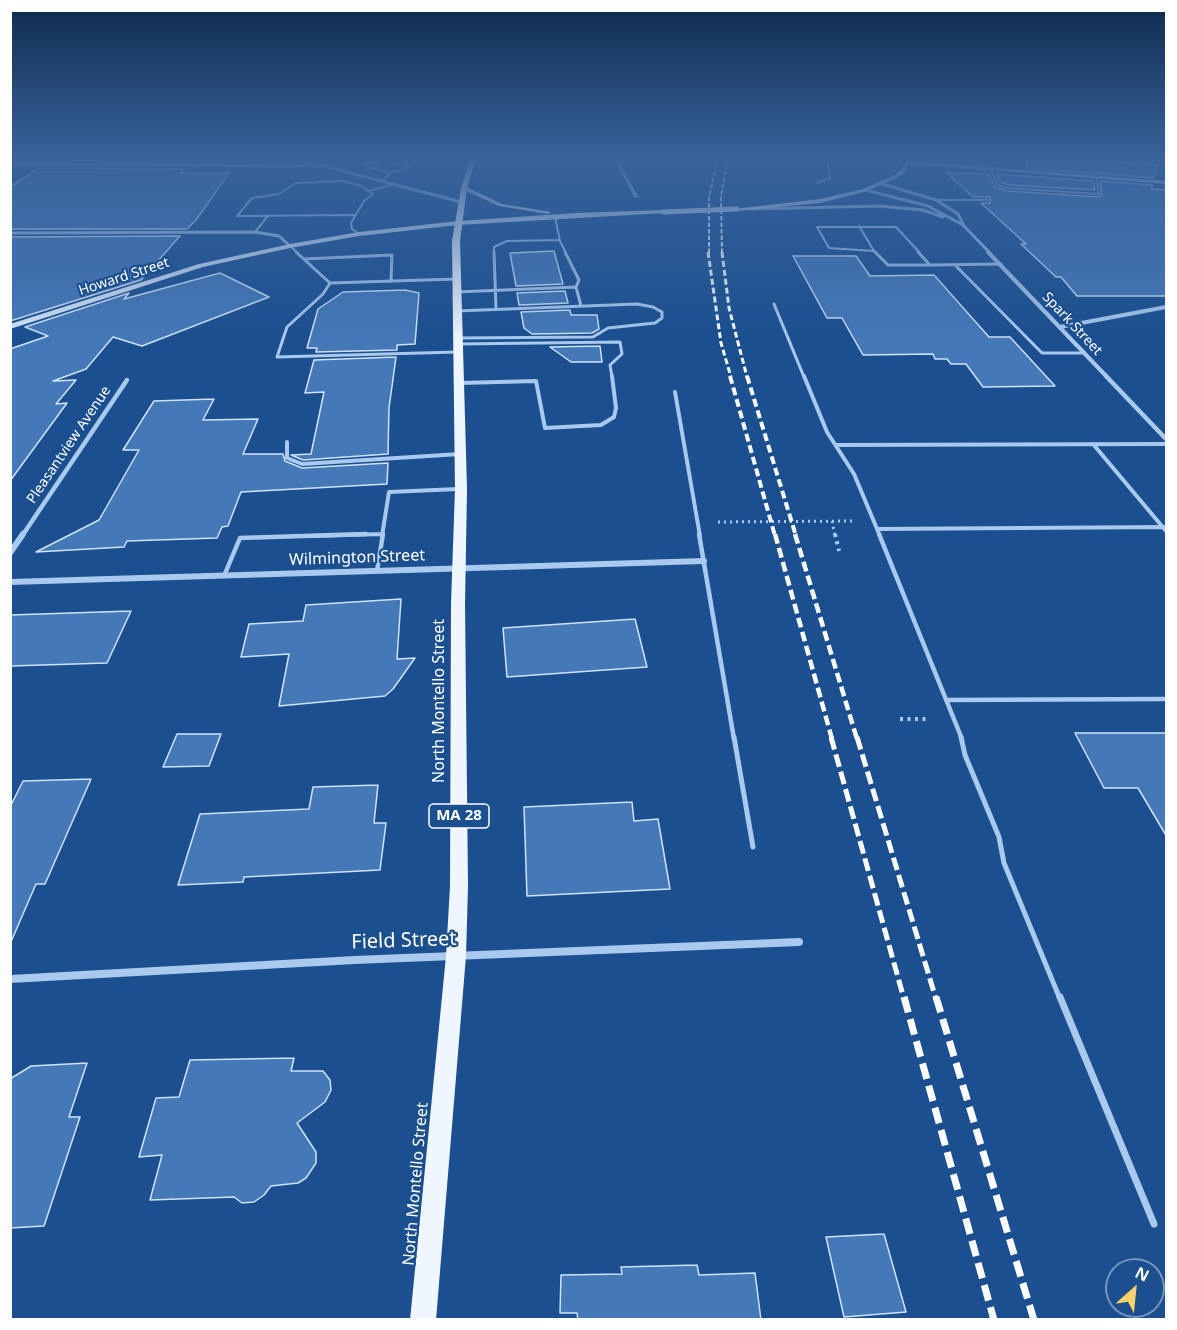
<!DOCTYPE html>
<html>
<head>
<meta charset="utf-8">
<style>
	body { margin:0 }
	#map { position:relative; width:1177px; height:1330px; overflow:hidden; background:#1b4f8f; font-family:"Noto Sans",sans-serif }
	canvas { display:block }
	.frame { position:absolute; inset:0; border:12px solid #fff; pointer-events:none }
	.north { position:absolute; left:1105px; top:1258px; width:60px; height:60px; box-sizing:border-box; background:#1b4f8f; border:2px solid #7695bc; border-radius:50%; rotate:27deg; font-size:16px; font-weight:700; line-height:24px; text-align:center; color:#fff }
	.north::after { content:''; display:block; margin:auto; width:21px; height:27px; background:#ffd166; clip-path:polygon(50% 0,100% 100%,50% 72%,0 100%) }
</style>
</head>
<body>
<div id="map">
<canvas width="1177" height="1330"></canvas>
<div class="frame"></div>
<div class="north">N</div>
</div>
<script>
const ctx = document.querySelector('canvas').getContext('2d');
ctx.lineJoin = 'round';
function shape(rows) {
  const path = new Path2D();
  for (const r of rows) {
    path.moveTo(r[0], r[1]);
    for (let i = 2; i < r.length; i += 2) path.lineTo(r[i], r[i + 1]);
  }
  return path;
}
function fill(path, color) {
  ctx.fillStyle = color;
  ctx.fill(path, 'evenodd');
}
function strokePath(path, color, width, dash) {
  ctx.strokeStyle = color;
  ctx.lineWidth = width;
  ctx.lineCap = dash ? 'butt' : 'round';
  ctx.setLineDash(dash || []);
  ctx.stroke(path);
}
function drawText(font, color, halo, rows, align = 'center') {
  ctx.font = font + ' "Noto Sans",sans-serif';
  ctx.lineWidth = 4.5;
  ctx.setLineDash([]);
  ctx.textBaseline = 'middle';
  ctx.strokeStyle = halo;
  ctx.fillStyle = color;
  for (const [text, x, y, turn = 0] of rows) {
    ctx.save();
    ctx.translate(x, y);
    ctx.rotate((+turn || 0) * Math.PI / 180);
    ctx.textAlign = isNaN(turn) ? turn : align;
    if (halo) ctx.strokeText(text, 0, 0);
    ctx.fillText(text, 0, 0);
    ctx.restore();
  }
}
fill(shape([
	[616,156,620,156,618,159,639,198,634,197,614,159,616,156]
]), '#9cc4f0');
const building = shape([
	[58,156,199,156,192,161,51,161,58,156],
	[1030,156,1057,156,1157,165,1154,178,1026,168,1030,156],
	[39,168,184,169,180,173,229,173,196,220,187,229,10,229,10,187,39,168],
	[947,173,989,174,995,187,1008,191,1099,197,1102,194,1100,181,1152,185,1152,189,1167,190,1167,296,1077,296,1061,277,1056,277,1021,244,1026,244,981,203,990,203,990,197,973,197,947,173],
	[997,174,1093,181,1095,190,1009,185,1000,182,997,174],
	[180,236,141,280,10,321,10,237,180,236],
	[554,251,563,284,516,286,510,253,554,251],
	[793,256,856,256,870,276,934,275,989,337,1010,337,1055,386,983,387,966,364,951,364,947,359,935,359,933,354,863,355,842,318,827,318,793,256],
	[220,273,269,297,142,346,113,337,86,369,53,381,76,380,56,404,67,403,10,481,10,349,48,336,25,327,129,293,124,299,220,273],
	[405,290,419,293,415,344,397,345,397,350,316,352,317,348,307,348,318,309,343,292,405,290],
	[565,291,568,303,519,305,517,293,565,291],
	[570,310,571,315,597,315,599,329,592,333,532,334,524,328,521,312,570,310],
	[600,346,602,362,571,362,550,347,600,346],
	[396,357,389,408,388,454,303,460,291,455,311,454,324,392,305,393,314,360,396,357],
	[214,399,203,420,258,419,243,454,283,454,285,461,302,468,388,463,387,484,241,492,228,526,222,527,217,538,127,541,124,547,36,552,99,520,139,450,123,450,154,401,214,399],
	[401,599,397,659,415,658,393,689,385,696,279,706,289,654,241,657,249,624,303,621,306,605,401,599],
	[131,611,107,663,10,666,10,615,131,611],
	[635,619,647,667,507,677,503,628,635,619],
	[1075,733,1167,733,1167,837,1138,788,1104,788,1075,733],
	[177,734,221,734,209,766,163,767,177,734],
	[91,779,45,884,36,884,10,944,10,807,23,781,91,779],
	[378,785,374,823,386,823,380,870,244,877,243,882,178,885,200,814,309,809,313,787,378,785],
	[632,802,634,821,658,819,670,889,527,896,524,807,632,802],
	[294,1058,291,1071,323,1071,330,1080,331,1090,325,1102,297,1123,316,1152,316,1163,306,1178,298,1183,271,1186,264,1195,254,1202,242,1203,234,1197,150,1200,162,1155,139,1157,156,1098,179,1097,190,1060,294,1058],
	[87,1063,69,1117,80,1117,44,1226,10,1228,10,1079,31,1066,87,1063],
	[884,1234,906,1312,844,1317,826,1237,884,1234],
	[697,1265,699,1275,755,1273,761,1320,578,1320,577,1313,560,1313,561,1275,622,1274,621,1267,697,1265]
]);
fill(building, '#4478b7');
strokePath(building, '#cfe3fa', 1.5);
strokePath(shape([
	[832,521,835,536],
	[718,522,852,521]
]), '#a9c9ee', 3, [2, 4]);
strokePath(shape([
	[835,534,839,551],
	[900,719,929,719]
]), '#a9c9ee', 4, [3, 4.5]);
strokePath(shape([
	[373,156,366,166,390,173],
	[370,159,384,159],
	[399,159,414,159],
	[366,164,380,164],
	[395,164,411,165],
	[990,168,998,185,1008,188,1099,194,1096,177],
	[382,181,391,173,409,167,417,156],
	[817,183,830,178,827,158,837,156,910,160],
	[369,191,395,184],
	[936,200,988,200],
	[355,215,237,216,252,198,279,194,296,183,343,181,361,186,373,194,364,201,351,223,352,229,359,234],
	[555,217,560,241,566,253],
	[859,226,874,251],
	[255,232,268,216],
	[290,246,298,253],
	[494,253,494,247,507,241,560,240],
	[876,253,874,251,829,248,817,227,896,227,920,253]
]), '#a9c9ee', 2);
strokePath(shape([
	[296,252,330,283,456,279],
	[494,252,496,309],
	[875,252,888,265,930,265],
	[918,252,930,265],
	[304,259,392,255,391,281],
	[930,265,1001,264],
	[955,265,1042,353,1085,353],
	[330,283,323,294,287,327,277,357,457,352],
	[576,287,581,306],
	[456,292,576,287,579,280,565,252],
	[774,304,804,377],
	[456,311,637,304,653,307,662,312,662,318,655,323,608,328,593,337,459,338],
	[459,344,620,342,622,354,610,365,612,377]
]), '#a9c9ee', 3);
strokePath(shape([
	[804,376,827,432,854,474,880,536],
	[461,383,536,381,545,428,601,425,614,417,616,408,612,376],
	[675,392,700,536],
	[287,442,287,458,302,464,460,454],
	[1093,444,1166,531],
	[836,445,1166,444],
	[877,529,1166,527],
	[312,536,383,534],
	[382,536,389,492,458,489]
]), '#a9c9ee', 4);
strokePath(shape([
	[699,534,734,739],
	[879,534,962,739],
	[377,571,383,534],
	[224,576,240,538,366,534],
	[947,700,1166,699]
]), '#a9c9ee', 4.5);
strokePath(shape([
	[734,737,753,847],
	[961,737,965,755,999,837,1004,863,1060,999]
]), '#a9c9ee', 5);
strokePath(shape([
	[1060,997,1154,1224]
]), '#a9c9ee', 7);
strokePath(shape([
	[282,156,310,163],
	[10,164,322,166],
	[320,165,461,202],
	[882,184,936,200,958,214,963,224],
	[865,190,928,206,963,225,990,253],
	[750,209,880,206,923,210,943,217],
	[10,233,255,232,279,236,290,246]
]), '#a9c9ee', 3);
strokePath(shape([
	[988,252,1107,377],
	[1060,327,1166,307]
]), '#a9c9ee', 4);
strokePath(shape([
	[1106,376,1166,439],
	[22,536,127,380]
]), '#a9c9ee', 4.5);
strokePath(shape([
	[10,553,23,534],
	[10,582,704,561]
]), '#a9c9ee', 6);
strokePath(shape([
	[10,979,355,960,799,942]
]), '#a9c9ee', 8);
fill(shape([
	[909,156,913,156,911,161,1166,181,1166,184,909,164,905,172,899,177,867,191,820,203,737,211,734,209,820,199,863,189,895,175,901,170,909,156],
	[464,186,502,204,551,212,548,214,499,206,462,189,464,186],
	[663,210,665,213,458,225,359,236,290,248,203,267,10,329,10,324,199,264,290,244,359,232,458,221,576,213,663,210]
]), '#d6e6fa');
fill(shape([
	[471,156,477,156,467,188,460,241,467,489,465,604,468,886,466,956,436,1320,410,1320,446,956,450,886,451,604,455,489,452,241,461,188,471,156]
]), '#f0f6ff');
strokePath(shape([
	[709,253,709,198,718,156],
	[722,253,721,197,728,156]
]), '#fff', 2, [4.5, 2]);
strokePath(shape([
	[708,252,721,343,731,377],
	[722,252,729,308,747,377]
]), '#fff', 3, [6, 3]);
strokePath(shape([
	[730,376,775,536],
	[747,376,796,536]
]), '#fff', 4, [8, 4]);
strokePath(shape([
	[775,534,832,739],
	[795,534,857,739]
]), '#fff', 4.5, [10, 4.5]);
strokePath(shape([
	[831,737,904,999],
	[857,737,936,999]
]), '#fff', 5, [13, 5]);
strokePath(shape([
	[904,997,994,1320],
	[936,997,1034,1320]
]), '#fff', 7, [16, 7]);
strokePath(shape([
	[663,212,737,209]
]), '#d6e6fa', 5);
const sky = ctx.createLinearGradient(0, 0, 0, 342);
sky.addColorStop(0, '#0f2b4f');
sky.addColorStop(0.46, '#39639b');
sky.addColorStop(1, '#39639b00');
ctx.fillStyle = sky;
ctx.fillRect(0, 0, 1177, 342);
drawText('14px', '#fff', '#1b4f8f', [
	["Howard Street",124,277,-18],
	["Spark Street",1072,324,47],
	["Pleasantview Avenue",69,445,-56]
]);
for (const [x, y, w] of [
	[459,816,60]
]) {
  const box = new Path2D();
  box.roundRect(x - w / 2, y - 12, w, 24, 4.5);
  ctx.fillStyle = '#1b4f8f';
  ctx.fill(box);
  strokePath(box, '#fff', 1.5);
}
drawText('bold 15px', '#fff', null, [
	["MA 28",459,816]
]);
drawText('16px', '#fff', '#1b4f8f', [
	["Wilmington Street",357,558,-2],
	["North Montello Street",439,701,-90],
	["North Montello Street",416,1184,-85]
]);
drawText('20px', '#fff', '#1b4f8f', [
	["Field Street",404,941,-2]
]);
</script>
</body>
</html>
